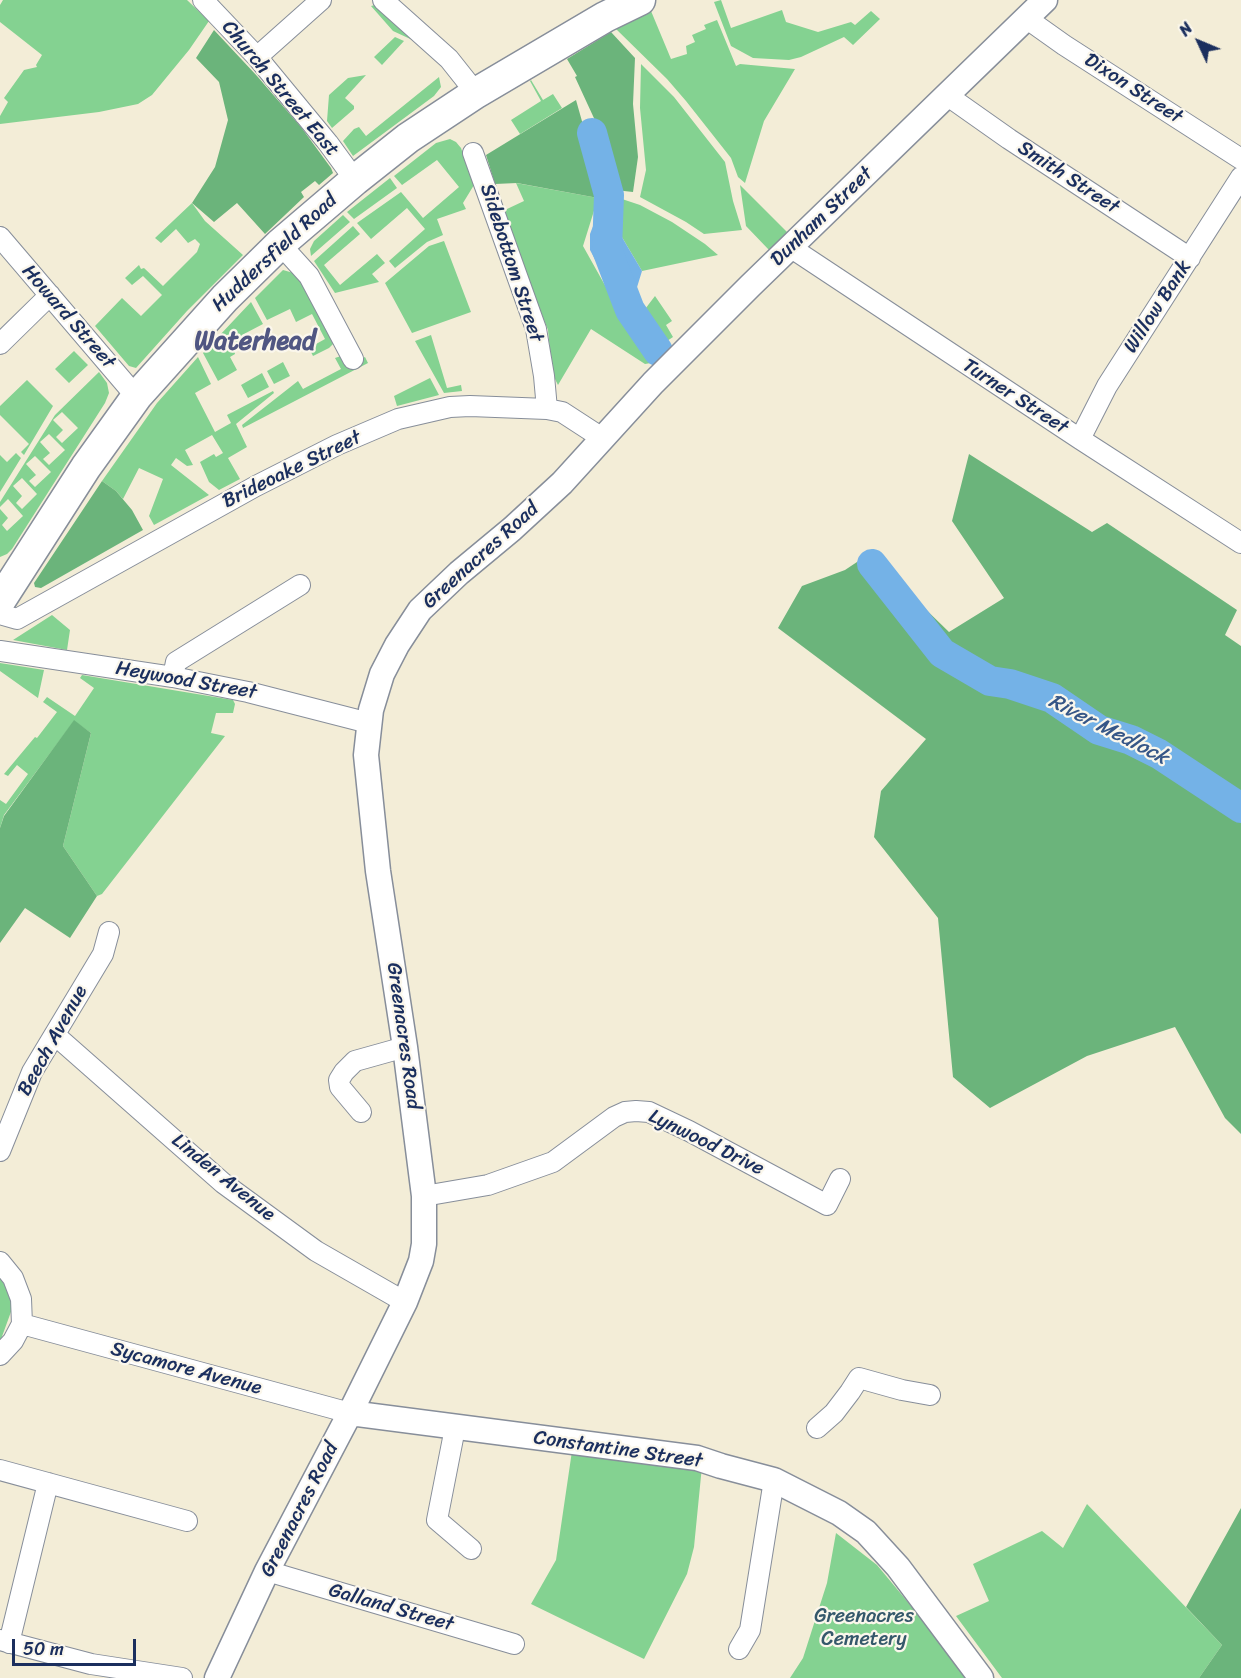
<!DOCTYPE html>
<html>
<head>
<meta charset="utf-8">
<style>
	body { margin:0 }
	#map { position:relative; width:1241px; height:1678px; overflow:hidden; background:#f3edd7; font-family:Sriracha,sans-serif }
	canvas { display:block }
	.north { position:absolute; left:1169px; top:12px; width:60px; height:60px; -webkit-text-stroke:4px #fbf7ec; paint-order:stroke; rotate:314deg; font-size:16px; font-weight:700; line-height:24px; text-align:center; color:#1b2f5e }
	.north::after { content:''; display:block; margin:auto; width:21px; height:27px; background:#1b2f5e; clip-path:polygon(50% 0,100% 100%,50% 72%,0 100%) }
	.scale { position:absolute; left:12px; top:1639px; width:124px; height:27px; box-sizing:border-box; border:3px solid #1b2f5e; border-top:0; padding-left:8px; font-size:18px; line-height:21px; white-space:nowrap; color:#1b2f5e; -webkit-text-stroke:4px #fbf7ec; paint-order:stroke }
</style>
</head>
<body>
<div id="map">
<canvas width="1241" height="1678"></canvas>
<div class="north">N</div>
<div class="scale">50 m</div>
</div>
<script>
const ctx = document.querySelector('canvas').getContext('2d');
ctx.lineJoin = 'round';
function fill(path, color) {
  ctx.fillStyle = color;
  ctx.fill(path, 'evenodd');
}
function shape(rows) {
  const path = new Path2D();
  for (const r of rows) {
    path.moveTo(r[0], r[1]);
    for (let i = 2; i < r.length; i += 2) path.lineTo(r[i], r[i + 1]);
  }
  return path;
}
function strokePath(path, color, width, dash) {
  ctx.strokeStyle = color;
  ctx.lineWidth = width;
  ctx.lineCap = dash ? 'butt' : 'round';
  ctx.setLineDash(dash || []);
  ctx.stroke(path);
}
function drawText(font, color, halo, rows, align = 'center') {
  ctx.font = font + ' Sriracha,sans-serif';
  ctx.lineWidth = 4.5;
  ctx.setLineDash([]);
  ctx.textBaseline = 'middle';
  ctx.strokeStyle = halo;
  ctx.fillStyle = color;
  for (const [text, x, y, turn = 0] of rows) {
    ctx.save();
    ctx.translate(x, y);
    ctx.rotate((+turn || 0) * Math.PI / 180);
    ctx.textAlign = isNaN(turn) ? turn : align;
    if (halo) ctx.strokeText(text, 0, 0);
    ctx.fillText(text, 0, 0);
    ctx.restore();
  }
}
fill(shape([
	[3,0,187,0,209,21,189,50,152,95,138,104,99,112,0,124,0,116,8,102,4,98,24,70,37,67,36,65,42,55,0,22,0,5],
	[721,0,731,28,782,10,786,22,818,32,851,22,855,25,871,11,880,19,853,45,844,37,801,57,789,60,753,58,731,46,714,2],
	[375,5,419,43,393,31,371,6],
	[651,11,671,59,687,54,686,46,695,42,692,35,706,29,704,25,717,20,736,66,740,64,795,69,764,121,745,183,738,177,731,158,686,101,667,79,616,29],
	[395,37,404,41,382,65,374,57],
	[641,64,674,97,725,162,733,201,742,230,704,234,686,222,640,197,646,170,640,108],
	[366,75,345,98,354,106,354,109,332,128,327,121,329,95,348,78],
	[439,77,441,87,434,96,353,156,343,141,354,129,359,127,366,136],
	[531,80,543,100,553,94,562,108,520,134,511,120,541,101,530,81],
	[450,139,456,142,461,148,474,185,463,203,466,209,437,219,443,235,427,242,395,268,389,261,425,229,407,208,371,239,357,223,401,192,423,218,459,187,437,160,402,185,394,176,436,143],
	[390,178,397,188,354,219,347,212],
	[516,183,598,198,583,246,616,305,656,357,651,363,645,364,591,329,558,385,552,373,548,330,503,218,507,209,524,201],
	[740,185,787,232,769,250,746,226],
	[616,197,640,205,672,222,705,244,718,255,642,271,610,217],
	[192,203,205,221,243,255,187,311,136,368,129,366,95,326,122,298,141,316,162,295,143,276,132,285,125,278,139,265,141,269,144,268,163,286,197,252,200,244,195,239,188,243,176,229,161,243,155,238],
	[343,215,350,222,311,256,310,249,314,241],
	[353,226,360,234,324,265,340,285,377,254,385,263,372,274,379,282,335,293,314,261],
	[444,241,471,312,412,333,385,283,429,246],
	[283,270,297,274,335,342,329,348,313,356,309,348,325,339,312,314,296,322,290,309,267,320,255,298],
	[655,296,672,321,666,325,673,337,658,347,639,317],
	[251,302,263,324,242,335,246,343,234,349,235,354,230,357,237,370,218,381,203,353],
	[431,335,447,388,461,385,462,391,444,393,415,341],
	[74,351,88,365,69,383,55,369],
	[341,356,348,365,365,357,368,363,243,428,242,425,298,381,303,389,341,369,335,358],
	[198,357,211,384,195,393,215,432,231,423,227,415,273,391,274,393,236,424,247,447,228,458,240,479,219,490,209,482,200,462,214,454,216,457,223,453,212,435,185,450,193,465,187,466,176,458,171,465,209,495,154,525,149,516,163,479,139,468,123,499,116,491,102,481,157,403],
	[283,362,290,376,274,384,267,371],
	[99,372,107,383,109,393,105,403,12,549,7,554,0,557,0,509,8,518,2,525,7,531,23,516,8,499,0,507,0,502,55,415],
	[62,412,78,428,62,443,56,437,63,430,53,420],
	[49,434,65,450,49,465,43,459,50,453,40,442],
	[35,456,51,472,35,487,29,481,36,475,26,464],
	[22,478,37,494,22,509,16,503,22,496,13,486],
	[262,373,269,387,248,398,241,385],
	[430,378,439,395,397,406,394,396],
	[27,380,53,406,24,455,21,452,29,444,0,415,0,406],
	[16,453,21,458,0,492,0,455,7,462],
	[52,615,70,630,67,650,13,640],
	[0,663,44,670,38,698,0,671],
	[82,675,233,700,235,704,233,713,216,713,211,733,225,736,102,894,97,896,63,846,91,733,74,721,4,815,0,828,0,800,6,804,28,774,17,765,8,776,4,774,35,737,37,738,57,712,43,702,47,697,75,716,94,688,80,678],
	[0,1277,10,1294,12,1309,0,1342],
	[572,1451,702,1466,694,1547,687,1574,644,1659,531,1604,556,1560],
	[1087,1504,1222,1645,1199,1678,1002,1678,956,1616,989,1601,973,1564,1042,1531,1063,1548],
	[836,1533,877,1565,936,1636,965,1678,790,1678,803,1658,827,1583]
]), '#84d291');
fill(shape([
	[214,30,257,76,301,127,331,168,333,173,319,185,315,181,301,192,304,197,265,234,237,203,214,222,192,203,215,167,228,120,219,82,196,58],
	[611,32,635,58,633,104,638,157,633,192,615,190,605,142,575,77,577,76,567,59],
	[576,100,600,185,598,198,517,183,495,184,486,155],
	[969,454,1092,532,1107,523,1237,610,1225,635,1241,646,1241,1134,1225,1118,1175,1027,1087,1056,990,1108,953,1077,938,918,874,837,881,791,926,739,778,628,802,586,845,570,869,554,949,632,1004,598,952,521],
	[102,481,116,491,132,510,143,530,41,588,35,587,34,583],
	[74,720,91,733,63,846,97,896,70,938,25,908,0,943,0,828,4,816],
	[1241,1508,1241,1678,1199,1678,1222,1645,1186,1607]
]), '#6bb47b');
fill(shape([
	[603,195,616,197,610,217,642,271,630,310,612,292,590,250,590,234,598,213]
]), '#74b2e7');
strokePath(shape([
	[592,133,609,195,607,250,630,310,658,351],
	[872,564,942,653,990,681,1010,684,1052,698,1099,730,1131,740,1159,754,1241,808]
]), '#74b2e7', 30);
const minor = shape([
	[203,0,257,57,328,143,355,180],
	[383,0,449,59,476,93],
	[1026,18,1064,45,1241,159],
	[257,57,321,0],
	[948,96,1009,139,1190,258],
	[473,153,536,329,544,376,547,409],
	[0,237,128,387,137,396],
	[280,244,309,276,353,359],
	[790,247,1080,439,1241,543],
	[0,344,50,295],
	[1080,439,1107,386,1241,177],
	[0,614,17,619,256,486,337,445,398,419,450,407,470,406,547,409,562,412,602,438],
	[0,651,173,677,248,692,369,723],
	[173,677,176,662,300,585],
	[55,1035,223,1183,316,1251,405,1302],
	[361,1112,340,1087,339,1080,344,1072,355,1061,405,1047],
	[0,1151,32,1072,103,954,109,932],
	[424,1196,488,1185,553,1162,614,1117,625,1112,636,1111,649,1112,689,1131,827,1205,840,1179],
	[0,1262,13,1278,21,1299,22,1324,13,1341,0,1355],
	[22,1324,350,1413],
	[455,1428,437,1520,471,1549],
	[817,1428,834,1413,850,1392,859,1378,902,1390,930,1395],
	[0,1470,187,1521],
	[267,1571,514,1644],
	[0,1640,91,1664,182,1678],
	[9,1643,48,1483],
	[739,1649,750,1630,774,1480]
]);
const tertiary = shape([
	[350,1413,697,1458,721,1466,774,1480,839,1513,866,1532,898,1567,981,1678],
	[217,1678,267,1571,350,1413,405,1302,421,1261,424,1244,424,1196,405,1047,378,871,366,755,371,710,382,674,397,645,420,610,459,573,512,529,562,483,653,383,750,286,1045,0]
]);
const primary = shape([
	[0,601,86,467,137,396,225,298,280,244,355,180,408,138,476,93,605,17,640,0]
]);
strokePath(minor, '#878e9a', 22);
strokePath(tertiary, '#878e9a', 27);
strokePath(primary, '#878e9a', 33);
strokePath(minor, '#fff', 20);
strokePath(tertiary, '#fff', 24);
strokePath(primary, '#fff', 30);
drawText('20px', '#1b2f5e', '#fbf7ec', [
	["Church Street East",280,89,50],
	["Dixon Street",1133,89,33],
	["Smith Street",1068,178,33],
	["Dunham Street",822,217,-44],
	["Huddersfield Road",275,253,-43],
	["Sidebottom Street",511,263,72],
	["Willow Bank",1158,307,-57],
	["Howard Street",68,317,49],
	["Turner Street",1015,397,33],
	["Brideoake Street",292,470,-26],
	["Greenacres Road",481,556,-42],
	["Heywood Street",186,681,10],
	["Greenacres Road",403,1036,82],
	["Beech Avenue",53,1041,-61],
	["Lynwood Drive",706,1143,26],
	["Linden Avenue",223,1178,39],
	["Sycamore Avenue",186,1369,15],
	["Constantine Street",618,1450,8],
	["Greenacres Road",300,1510,-63],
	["Galland Street",391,1608,16]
]);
drawText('20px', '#35586b', '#fbf7ec', [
	["Greenacres",864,1617],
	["Cemetery",864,1640]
]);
drawText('italic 21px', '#365687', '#fbf7ec', [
	["River Medlock",1108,730,27]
]);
drawText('bold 26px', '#505682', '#fbf7ec', [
	["Waterhead",255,342]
]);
</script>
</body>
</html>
